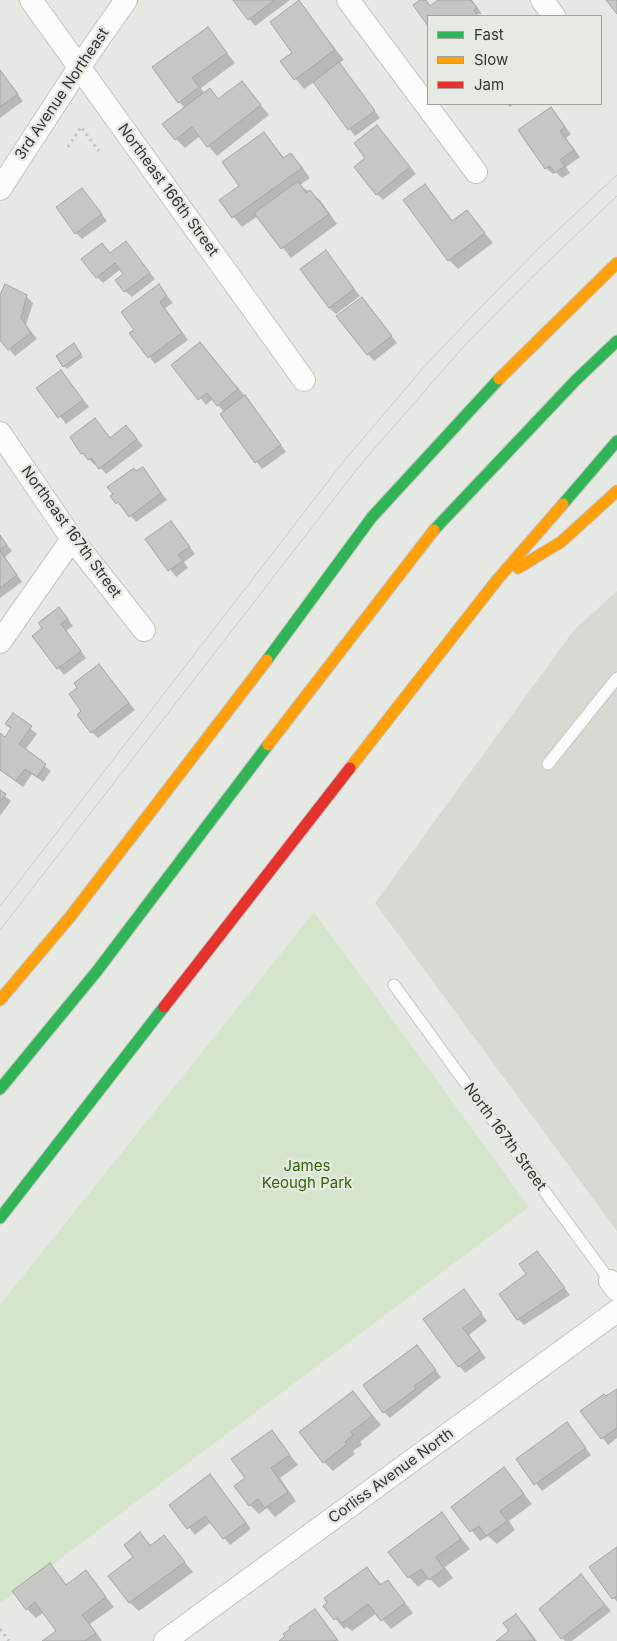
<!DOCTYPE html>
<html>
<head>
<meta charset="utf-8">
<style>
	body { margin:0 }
	#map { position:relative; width:617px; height:1641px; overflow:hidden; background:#e6e8e4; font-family:Inter,sans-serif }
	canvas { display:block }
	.legend { position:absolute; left:427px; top:15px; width:175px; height:90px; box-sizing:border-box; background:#e5eae2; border:1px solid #9ea29c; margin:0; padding:6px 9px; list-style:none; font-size:15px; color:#333532 }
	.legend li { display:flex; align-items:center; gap:10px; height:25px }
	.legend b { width:25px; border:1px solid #9ea29c }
</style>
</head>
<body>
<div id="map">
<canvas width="617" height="1641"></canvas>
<ul class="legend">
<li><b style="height:6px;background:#30b455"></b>Fast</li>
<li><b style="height:6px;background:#ff9f0a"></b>Slow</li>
<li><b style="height:6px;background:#e5322d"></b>Jam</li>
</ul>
</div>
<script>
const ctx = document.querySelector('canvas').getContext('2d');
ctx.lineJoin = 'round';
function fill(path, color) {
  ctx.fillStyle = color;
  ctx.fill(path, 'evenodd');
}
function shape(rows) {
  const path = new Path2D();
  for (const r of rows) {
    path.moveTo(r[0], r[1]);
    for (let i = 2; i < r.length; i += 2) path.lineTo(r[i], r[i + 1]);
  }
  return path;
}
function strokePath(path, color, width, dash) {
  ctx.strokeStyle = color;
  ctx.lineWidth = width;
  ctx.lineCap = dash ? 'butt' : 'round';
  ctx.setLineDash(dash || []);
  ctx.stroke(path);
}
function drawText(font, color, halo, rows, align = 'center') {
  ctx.font = font + ' Inter,sans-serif';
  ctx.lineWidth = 5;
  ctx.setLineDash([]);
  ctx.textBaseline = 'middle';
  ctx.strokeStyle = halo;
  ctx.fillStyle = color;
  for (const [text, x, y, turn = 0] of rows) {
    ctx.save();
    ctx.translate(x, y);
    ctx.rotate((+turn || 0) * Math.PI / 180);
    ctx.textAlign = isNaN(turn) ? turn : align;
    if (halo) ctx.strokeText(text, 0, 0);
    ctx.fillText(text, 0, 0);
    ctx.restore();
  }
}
fill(shape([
	[617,591,617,1231,375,903,574,630]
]), '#d5dad2');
fill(shape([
	[314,912,529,1207,0,1604,0,1305]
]), '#d3e5cb');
fill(shape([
	[235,0,290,0,255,26],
	[422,0,425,0,431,7,441,0,472,0,482,14,428,16,428,24,415,5],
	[299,2,344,60,339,63,380,118,355,136,314,82,304,89,281,61,293,53],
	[208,29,235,63,201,88,204,93,209,89,219,100,242,82,269,115,217,156,200,136,185,148,176,139,185,108,179,102],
	[0,71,23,101,0,118],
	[507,104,514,104,510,107],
	[551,108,571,134,566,138,580,157,566,167,570,173,562,178,556,172,553,174,546,168],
	[377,126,416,174,383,200,377,194],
	[264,133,285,159,290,155,300,164,310,178,300,185,320,200,337,224,291,258,258,216,242,227,221,201,240,186],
	[425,186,453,222,467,211,493,243,458,269,449,260],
	[82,189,107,221,82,239,76,233],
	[126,243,155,279,132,297,125,291,125,274,121,269,103,283,97,277,102,245,111,254],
	[325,252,360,296,336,314,329,308],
	[159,286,173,303,165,308,188,340,155,364,131,334,136,330],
	[26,296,33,303,26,325,37,339,15,356,0,338,0,298],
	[362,298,397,343,374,361,368,354],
	[200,343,251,403,286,452,262,469,222,414,224,412,213,399,206,405,173,365],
	[77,347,83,357,67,369,64,366],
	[61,372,89,407,66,424,38,388],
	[95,420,111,438,126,426,143,446,106,474,97,464,95,465,82,453],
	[142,468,167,500,136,522,112,496],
	[171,522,195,554,184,562,188,568,176,577,147,539],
	[0,536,12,551,5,557,22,582,0,598],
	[65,615,73,626,66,631,86,658,64,675,33,636],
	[99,666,135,710,98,738,92,732,82,712],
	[14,715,37,734,25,750,51,771,43,782,32,774,23,787,0,770,0,734,6,738,12,729,7,724],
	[0,792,11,801,0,816],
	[537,1252,570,1295,524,1325,518,1319,528,1274],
	[464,1291,487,1321,469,1335,486,1358,465,1373,459,1366],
	[417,1347,441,1377,390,1418,384,1412],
	[617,1390,617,1438,608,1445,582,1411],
	[353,1392,381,1425,360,1442,362,1445,353,1451,355,1454,333,1471,324,1462],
	[567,1424,591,1455,542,1491,518,1460],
	[272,1432,298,1465,280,1478,296,1501,275,1517,267,1508,259,1514,250,1505,247,1479],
	[504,1469,532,1504,509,1521,515,1530,497,1544,488,1536,480,1541,453,1507],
	[216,1482,251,1529,230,1545,211,1522,195,1535,171,1505],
	[442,1514,470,1549,445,1567,453,1578,439,1588,429,1578,418,1587,409,1577],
	[140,1534,152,1546,164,1537,193,1572,139,1611,129,1602],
	[617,1548,617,1602,591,1567],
	[50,1565,67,1585,86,1572,114,1607,90,1624,102,1641,44,1641,58,1631,44,1612,36,1618,27,1609],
	[367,1569,382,1585,388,1581,413,1613,391,1629,377,1613,352,1631,347,1627,344,1629,325,1606],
	[581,1576,611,1611,572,1641,565,1641,562,1638],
	[315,1610,339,1641,281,1641,292,1630],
	[516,1615,525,1625,537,1641,498,1641,511,1632]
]), '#0003');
const building = shape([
	[233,0,275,0,248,20,233,0],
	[299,0,335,50,294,80,280,61,292,53,270,22,299,0],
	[420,0,426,0,430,6,438,0,471,0,477,8,474,10,478,16,428,16,428,26,413,5,420,0],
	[606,0,617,0,617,14,606,0],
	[208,27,227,53,192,78,199,87,178,103,152,67,208,27],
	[339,62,375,111,348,130,313,82,339,62],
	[0,70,18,94,0,107,0,70],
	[242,81,261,105,207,147,192,127,175,140,162,124,210,88,218,99,242,81],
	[551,107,565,127,560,131,574,150,560,160,565,166,555,173,550,166,545,169,518,130,551,107],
	[377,125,410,167,376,195,354,167,365,158,354,143,377,125],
	[264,132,283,158,291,153,302,168,232,218,219,200,239,186,222,162,264,132],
	[298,181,306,193,310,190,329,214,281,249,254,213,298,181],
	[425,184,452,221,467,210,485,233,448,261,403,200,425,184],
	[82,188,102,214,75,234,56,207,82,188],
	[126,241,150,273,124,292,115,280,123,274,115,263,96,278,81,259,102,243,110,253,126,241],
	[326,250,354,289,329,308,300,269,326,250],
	[5,284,27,295,21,318,31,333,8,350,0,340,0,295,5,284],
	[159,284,167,296,160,302,182,333,148,358,129,333,134,330,121,312,159,284],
	[362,297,392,336,367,355,336,316,362,297],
	[200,342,238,389,217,406,207,393,198,400,171,365,200,342],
	[74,343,81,354,63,367,56,356,74,343],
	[61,370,83,400,58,418,36,388,61,370],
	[245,395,281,445,255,463,220,414,245,395],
	[95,418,110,438,126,425,137,439,99,469,91,458,88,460,83,453,81,454,70,437,95,418],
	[143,467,161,493,129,517,118,502,116,504,110,496,113,494,107,487,134,468,136,471,143,467],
	[171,521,190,547,178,555,183,561,168,571,145,539,171,521],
	[0,535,7,545,0,549,0,535],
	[0,551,17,575,0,588,0,551],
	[59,607,68,619,61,624,81,651,57,669,32,636,42,628,38,623,59,607],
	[99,664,129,703,91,733,77,715,81,711,69,694,77,688,74,683,99,664],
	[13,713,32,726,19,744,46,764,37,777,25,769,16,781,0,770,0,733,5,737,11,728,5,724,13,713],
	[0,790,6,794,0,802,0,790],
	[537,1251,565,1288,517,1320,499,1294,526,1274,519,1264,537,1251],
	[464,1289,482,1314,463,1328,480,1351,458,1367,423,1319,464,1289],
	[417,1345,436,1370,414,1386,416,1389,383,1413,363,1385,417,1345],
	[617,1389,617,1428,601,1439,580,1411,604,1394,606,1396,617,1389],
	[353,1391,372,1416,351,1432,353,1435,345,1442,347,1444,323,1463,299,1432,353,1391],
	[567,1422,586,1448,534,1485,516,1459,567,1422],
	[272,1430,290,1455,271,1468,288,1492,265,1508,258,1499,249,1506,234,1486,245,1478,231,1459,272,1430],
	[504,1467,524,1494,500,1511,507,1521,486,1536,479,1526,470,1532,451,1507,504,1467],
	[210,1474,246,1523,223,1539,205,1516,187,1529,169,1505,210,1474],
	[442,1512,461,1539,436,1557,444,1569,429,1580,421,1569,408,1578,388,1552,442,1512],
	[140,1532,150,1546,164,1535,185,1562,129,1603,108,1576,133,1557,124,1545,140,1532],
	[617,1547,617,1596,612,1599,589,1567,617,1547],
	[50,1563,66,1585,86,1570,106,1597,82,1615,96,1633,85,1641,42,1641,56,1631,35,1602,26,1610,12,1591,50,1563],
	[367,1567,380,1585,388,1580,405,1603,381,1621,368,1604,342,1623,337,1618,334,1620,323,1606,327,1603,324,1598,367,1567],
	[581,1574,605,1605,561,1639,539,1609,581,1574],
	[315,1609,337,1639,334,1641,279,1641,285,1636,283,1634,290,1629,289,1627,315,1609],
	[516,1614,535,1641,496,1641,509,1631,503,1623,516,1614]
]);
fill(building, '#c6c7c4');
strokePath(building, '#a4a5a3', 1);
const lane = shape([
	[548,764,617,678],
	[394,985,610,1281]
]);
const street = shape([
	[31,0,304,380],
	[348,0,476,172],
	[542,0,554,16],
	[0,189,80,66,126,0],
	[0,433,72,539,144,630],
	[0,642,72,539],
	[610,1281,617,1290],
	[165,1641,617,1311]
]);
const fast = shape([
	[563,504,617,441],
	[434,530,576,380,617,341],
	[267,660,372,517,499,379],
	[0,1089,97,971,268,745],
	[0,1218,164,1007]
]);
const slow = shape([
	[499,379,617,263],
	[518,568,561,542,617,491],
	[268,745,434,530],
	[350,768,497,580,563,504],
	[0,1000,70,917,267,660]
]);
const jam = shape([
	[164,1007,350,768]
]);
strokePath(lane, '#c3c5c1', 13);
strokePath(street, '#c3c5c1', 24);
strokePath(fast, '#c2c3c1', 13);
strokePath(slow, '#c2c3c1', 13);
strokePath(jam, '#c2c3c1', 13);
strokePath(shape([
	[68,147,81,127,99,151],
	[0,1629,9,1641]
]), '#c4c5c4', 3, [2.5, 4]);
strokePath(lane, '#fbfcfb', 11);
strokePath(street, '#fbfcfb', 22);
strokePath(fast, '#30b455', 11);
strokePath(slow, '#ff9f0a', 11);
strokePath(jam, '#e5322d', 11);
strokePath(shape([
	[0,906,343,462,424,367,477,311,543,244,617,175],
	[0,930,361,464,465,345,534,275,617,196]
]), '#cbcbca', 1);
drawText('15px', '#333532', '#e5eae2', [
	["3rd Avenue Northeast",62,94,-56],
	["Northeast 166th Street",168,190,54],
	["Northeast 167th Street",71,532,54],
	["North 167th Street",505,1137,54],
	["Corliss Avenue North",391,1476,-36]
]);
drawText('15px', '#336508', '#e5eae2', [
	["James",307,1166],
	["Keough Park",307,1183]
]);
</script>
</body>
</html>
